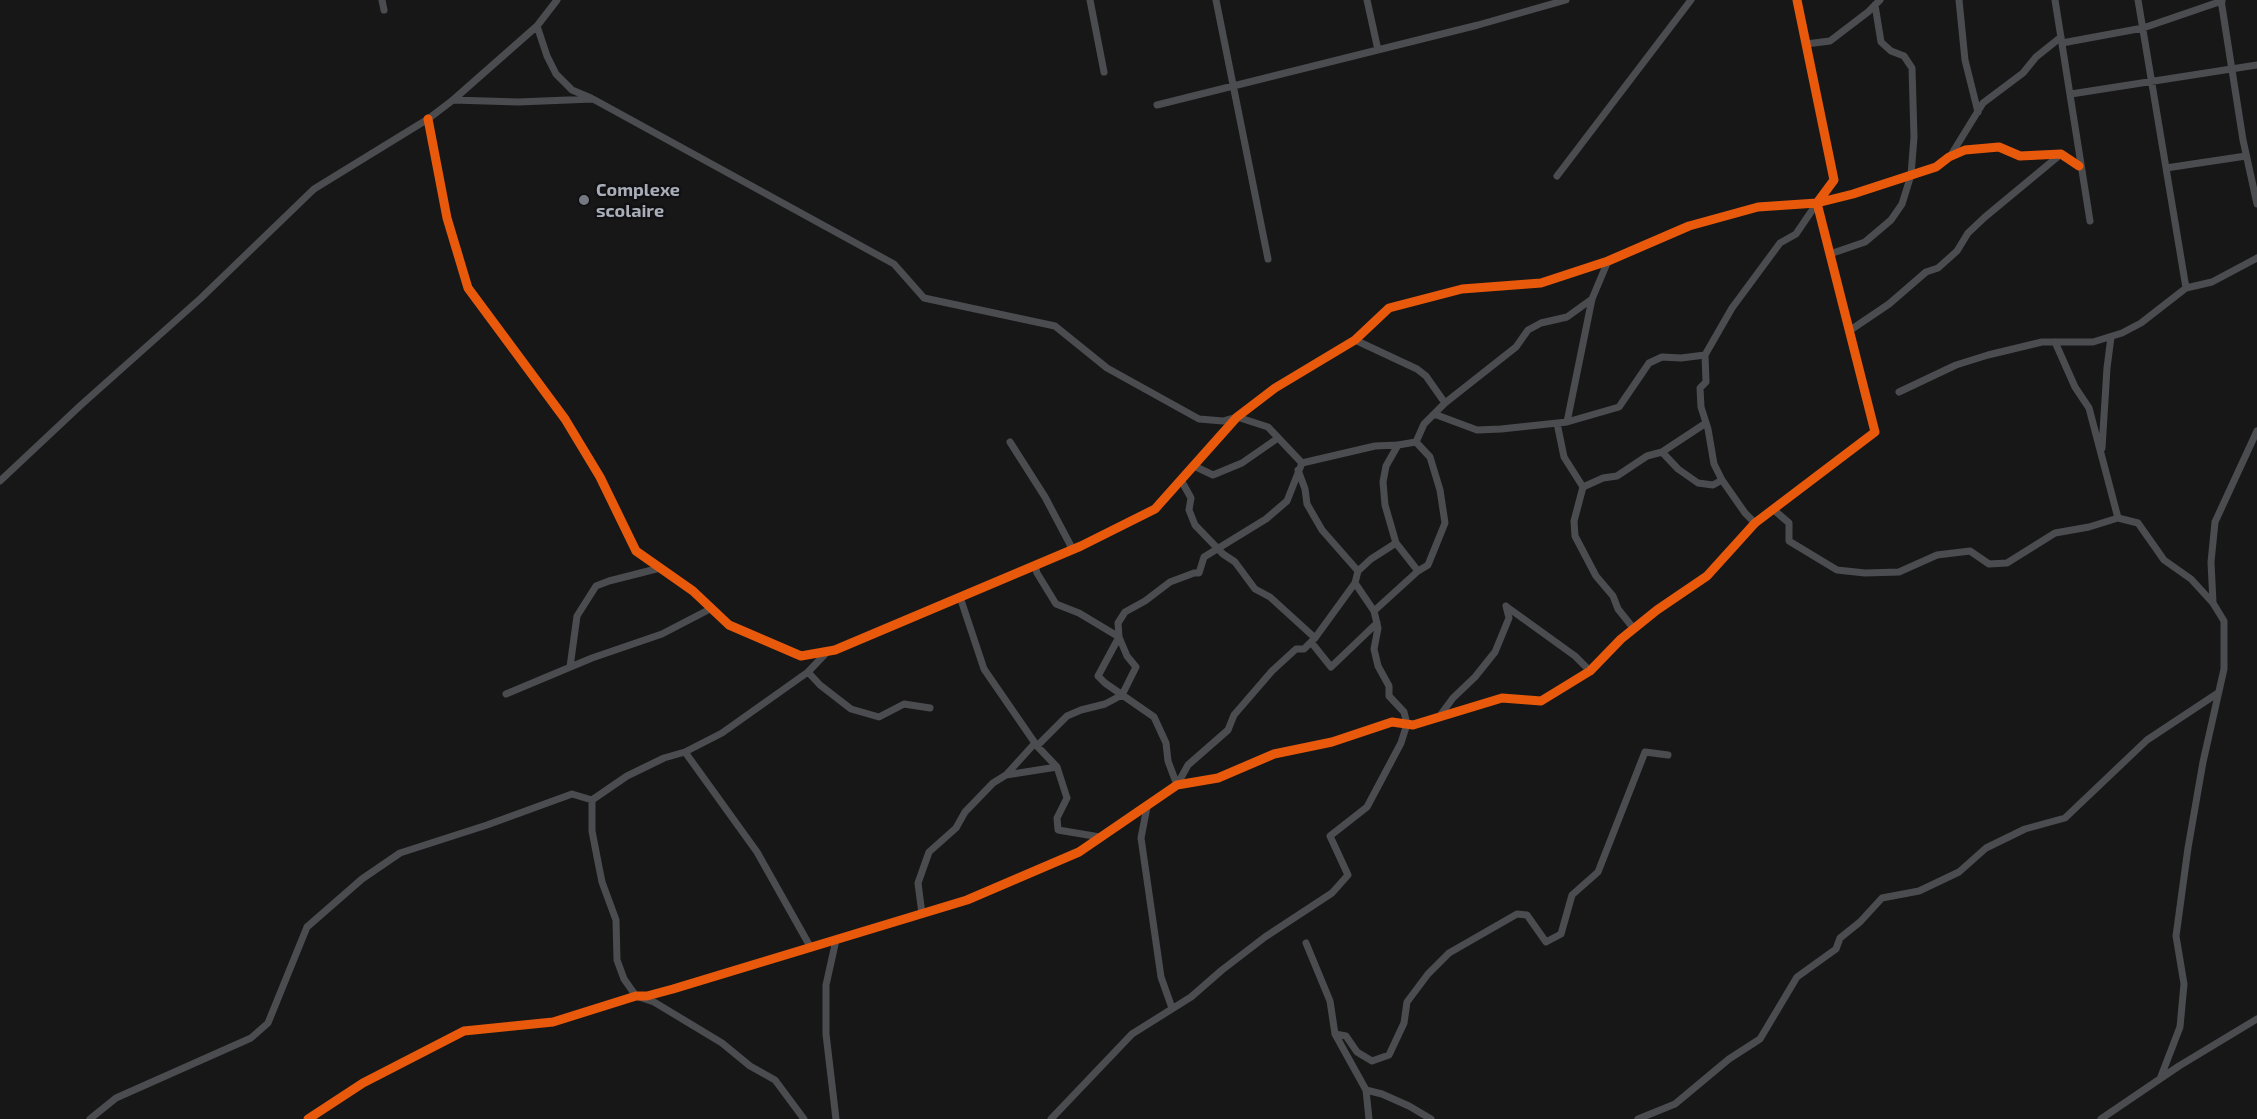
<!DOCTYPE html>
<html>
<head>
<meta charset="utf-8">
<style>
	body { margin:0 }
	canvas { display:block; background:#171717 }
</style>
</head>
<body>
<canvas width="2257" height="1119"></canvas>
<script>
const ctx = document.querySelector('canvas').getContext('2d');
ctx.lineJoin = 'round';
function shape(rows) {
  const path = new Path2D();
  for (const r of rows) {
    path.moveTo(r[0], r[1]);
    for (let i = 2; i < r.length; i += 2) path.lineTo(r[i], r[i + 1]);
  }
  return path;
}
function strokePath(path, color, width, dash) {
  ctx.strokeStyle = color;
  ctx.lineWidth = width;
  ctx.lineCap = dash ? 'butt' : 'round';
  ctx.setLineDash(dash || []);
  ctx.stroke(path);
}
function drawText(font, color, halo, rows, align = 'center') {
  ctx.font = font + ' "Exo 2",sans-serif';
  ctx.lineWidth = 5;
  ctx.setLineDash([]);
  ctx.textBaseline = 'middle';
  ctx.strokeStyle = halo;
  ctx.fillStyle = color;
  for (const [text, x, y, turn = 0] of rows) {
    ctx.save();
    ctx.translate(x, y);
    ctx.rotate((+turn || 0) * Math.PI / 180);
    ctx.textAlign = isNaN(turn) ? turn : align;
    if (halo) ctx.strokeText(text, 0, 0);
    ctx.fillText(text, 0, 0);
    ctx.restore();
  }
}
strokePath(shape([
	[382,0,384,10],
	[1090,0,1104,72],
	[1216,0,1268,259],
	[1367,0,1378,50],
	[1959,0,1965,60,1978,112],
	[2055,0,2090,221],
	[2138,0,2186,288],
	[2221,0,2243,140,2257,204],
	[537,26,547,56,556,74,572,90,591,98],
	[2062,43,2143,28,2222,1],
	[1806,44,1830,41,1868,12,1880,0],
	[2071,94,2257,65],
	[453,100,518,102,593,99,894,264,924,298,1055,326,1107,368,1199,419,1223,421,1237,417,1268,427,1302,463,1375,446,1398,445,1416,442],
	[1157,105,1478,25,1566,0],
	[428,119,447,218,468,288,565,419,600,477,636,551,693,591,729,625,801,656,835,650,1081,546,1155,509,1237,417,1275,388,1355,340,1389,308,1462,289,1541,283,1608,261,1689,226,1758,207,1817,203,1853,194,1936,167,1949,157,1965,150,1999,147,2020,156,2061,154,2079,166],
	[1951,155,1983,103,2023,73,2036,57,2061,37],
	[2166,168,2246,156],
	[1557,176,1691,0],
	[1830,254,1865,242,1891,220,1902,204,1911,175,1914,137,1912,68,1904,56,1891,51,1881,42,1875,5],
	[1849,331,1889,304,1926,272,1938,268,1957,251,1968,233,1985,217,2061,154],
	[1355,340,1417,369,1426,376,1445,403],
	[2055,342,2075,387,2089,408,2118,518],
	[1899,392,1956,365,1988,355,2042,342,2093,342,2122,333,2141,323,2186,288,2212,282,2257,258],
	[1434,414,1477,430,1501,429,1567,422,1592,299,1608,261],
	[1567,422,1619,407,1649,363,1662,357,1681,358,1705,355],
	[1557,423,1564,457,1583,487,1574,521,1575,536,1596,576,1613,596,1618,609,1634,629],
	[1010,442,1045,497,1073,550],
	[1416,442,1424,424,1445,403,1516,347,1528,330,1541,323,1567,317,1592,299],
	[2102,448,2107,368,2111,337],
	[1662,452,1678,469,1698,483,1713,485,1722,480],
	[1302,463,1287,501,1266,519,1204,557,1199,573,1194,573,1170,582,1145,601,1125,612,1118,623,1119,637,1098,676,1105,683,1154,717,1166,743,1168,761,1177,785,1188,765,1228,730,1234,715,1272,671,1296,649,1304,649,1315,638,1355,583,1358,571,1371,559,1396,543,1385,505,1383,482,1386,466,1398,445],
	[1194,466,1213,475,1242,463,1278,438],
	[1298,470,1305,489,1307,504,1322,530,1358,571],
	[1181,480,1191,498,1189,510,1195,525,1223,554,1235,562,1255,589,1270,597,1315,638],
	[0,481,81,405,201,298,314,189,428,119,453,100,537,26,557,0],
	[1583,487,1603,478,1617,476,1647,456,1662,452,1706,423],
	[1774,510,1789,523,1789,541,1837,570,1865,573,1899,572,1937,555,1970,551,1989,564,2007,563,2055,533,2089,527,2118,518,2138,523,2164,560,2191,579,2213,603,2224,621,2224,669,2203,762,2188,848,2176,936,2184,984,2180,1027,2160,1079],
	[1755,523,1745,513,1722,480,1714,464,1708,429,1701,407,1700,388,1706,382,1705,355,1732,308,1780,243,1796,234,1817,203],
	[1396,543,1418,571],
	[1035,566,1037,573,1056,604,1079,613,1119,637,1127,656,1136,667,1122,695,1105,704,1081,710,1067,716,1037,746],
	[960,597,984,669,1037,746,1057,767,1067,798,1057,818,1058,830,1100,837],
	[2213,603,2211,562,2215,522,2257,431],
	[1507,607,1575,656,1590,671],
	[1374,611,1418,571,1428,565,1445,523,1440,490,1430,457,1416,442],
	[1311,642,1331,667,1377,623],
	[570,667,577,616,596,586,609,581,660,568],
	[808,672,820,685,851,709,879,717,904,704,930,708],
	[506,694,592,658,662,634,712,608],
	[1439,717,1453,698,1475,677,1495,652,1509,618,1506,606],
	[685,752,757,852,811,948],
	[1006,775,1057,767],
	[1147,807,1141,838,1161,977,1172,1008],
	[922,914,918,883,929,852,956,828,965,812,993,783,1006,775,1035,743],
	[1306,943,1330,1001,1335,1034,1366,1090],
	[1335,1034,1346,1036,1357,1052,1372,1061,1389,1055,1404,1023,1407,1002,1428,974,1449,953,1517,914,1527,915,1546,942,1561,934,1572,895,1598,872,1645,752,1668,755],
	[90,1119,116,1098,251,1038,268,1023,307,927,362,879,400,853,487,825,572,794,592,800],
	[308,1119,363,1083,464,1031,553,1022,636,996,647,996,673,989,967,900,1079,852,1177,785,1218,778,1274,754,1332,742,1392,722,1413,725,1502,698,1541,701,1590,671,1621,639,1657,610,1707,576,1755,523,1875,432,1817,203,1834,180,1797,0],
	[804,1119,775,1080,750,1066,722,1043,654,1002,636,996,624,979,617,960,616,920,602,882,599,867,592,831,592,800,627,776,664,758,685,752,722,733,808,672,828,651],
	[836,1119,826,1034,826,985,836,940],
	[1051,1119,1132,1034,1191,997,1222,970,1265,937,1332,893,1348,875,1330,836,1367,807,1401,743,1407,724,1404,712,1389,696,1389,686,1378,666,1374,649,1378,628,1374,611,1355,583],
	[1369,1119,1366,1090,1382,1094,1409,1106,1431,1119],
	[1638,1119,1675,1104,1729,1059,1760,1039,1797,977,1836,949,1840,938,1860,922,1882,898,1919,891,1959,872,1986,848,2025,829,2065,818,2147,740,2218,693],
	[2101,1119,2179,1066,2257,1019]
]), '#4b4c50', 7);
strokePath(shape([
	[428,119,447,218,468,288,565,419,600,477,636,551,693,591,729,625,801,656,835,650,1081,546,1155,509,1237,417,1275,388,1355,340,1389,308,1462,289,1541,283,1608,261,1689,226,1758,207,1817,203,1853,194,1936,167,1949,157,1965,150,1999,147,2020,156,2061,154,2079,166],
	[308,1119,363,1083,464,1031,553,1022,636,996,647,996,673,989,967,900,1079,852,1177,785,1218,778,1274,754,1332,742,1392,722,1413,725,1502,698,1541,701,1590,671,1621,639,1657,610,1707,576,1755,523,1875,432,1817,203,1834,180,1797,0]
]), '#e8590c', 9);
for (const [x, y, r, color] of [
	[584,200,6,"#757880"]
]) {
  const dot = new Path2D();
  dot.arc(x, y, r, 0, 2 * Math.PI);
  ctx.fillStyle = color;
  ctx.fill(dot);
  strokePath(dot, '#111113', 2);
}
drawText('bold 18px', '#a8adb8', '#111113', [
	["Complexe",596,190],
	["scolaire",596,211]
], 'left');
</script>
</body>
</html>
